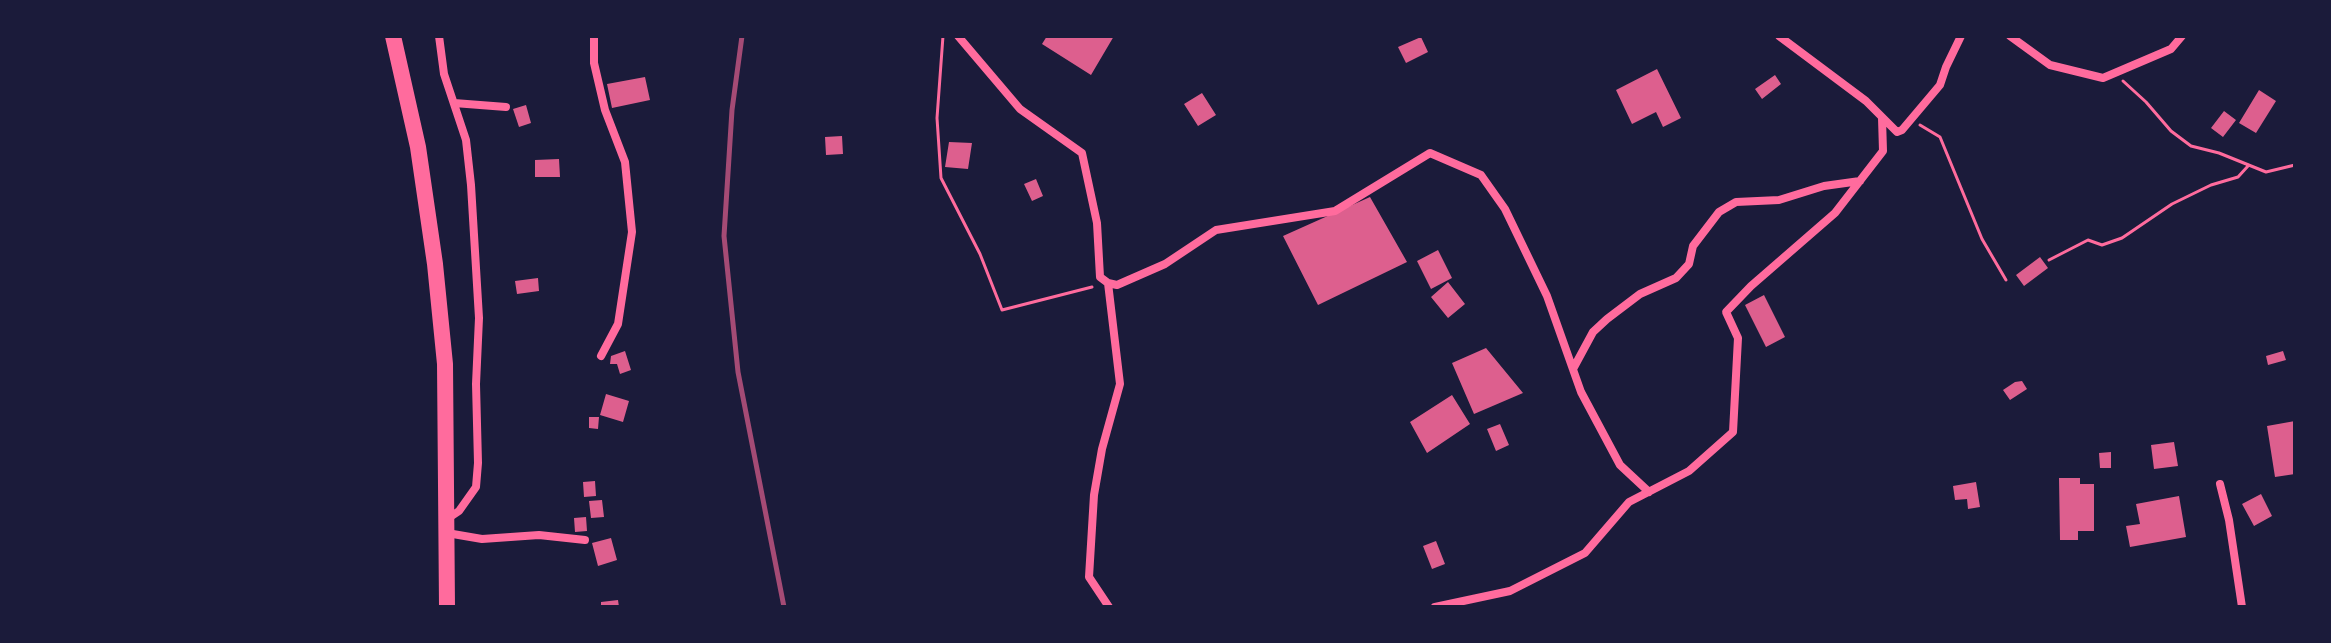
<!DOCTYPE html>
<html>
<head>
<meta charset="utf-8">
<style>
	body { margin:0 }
	#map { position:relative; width:2331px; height:643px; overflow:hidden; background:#1b1b3a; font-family:Jost,sans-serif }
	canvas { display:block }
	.frame { position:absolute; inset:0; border:38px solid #1b1b3a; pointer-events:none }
</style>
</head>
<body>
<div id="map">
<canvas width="2331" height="643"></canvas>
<div class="frame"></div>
</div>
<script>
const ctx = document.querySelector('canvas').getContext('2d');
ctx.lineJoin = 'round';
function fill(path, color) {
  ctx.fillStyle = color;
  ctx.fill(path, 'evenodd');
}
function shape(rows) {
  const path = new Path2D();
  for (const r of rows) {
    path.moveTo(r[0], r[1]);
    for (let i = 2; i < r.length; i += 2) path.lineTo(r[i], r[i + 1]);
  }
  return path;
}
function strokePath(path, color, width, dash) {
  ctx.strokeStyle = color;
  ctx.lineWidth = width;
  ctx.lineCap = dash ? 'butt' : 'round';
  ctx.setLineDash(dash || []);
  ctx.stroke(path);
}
fill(shape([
	[1047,36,1114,36,1091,75,1042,44],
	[1421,37,1428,52,1406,63,1398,47],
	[1657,69,1681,118,1663,127,1656,112,1632,124,1616,90],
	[1775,75,1781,84,1762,99,1755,89],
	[645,77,650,100,612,108,607,84],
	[2259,90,2276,101,2256,133,2239,123],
	[1202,93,1216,115,1198,126,1184,104],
	[526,105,531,123,519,127,513,109],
	[2224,111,2236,120,2223,137,2211,128],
	[842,136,843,154,826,155,825,137],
	[949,142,972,143,968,169,945,167],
	[559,159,560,177,535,177,535,160],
	[1036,179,1043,196,1032,201,1024,184],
	[1370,197,1407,262,1318,305,1283,236],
	[1438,250,1452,278,1431,289,1417,261],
	[2040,257,2048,268,2024,286,2016,275],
	[538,278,539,291,517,294,515,281],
	[1448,282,1465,304,1448,318,1431,297],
	[1764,295,1785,337,1766,347,1745,305],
	[1486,348,1523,393,1474,414,1452,363],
	[625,351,631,370,620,374,617,364,610,364,611,356],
	[2283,351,2286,360,2268,365,2266,356],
	[2022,381,2027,389,2010,400,2003,390,2015,382],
	[606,394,629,401,623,422,600,415],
	[1452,395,1470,424,1427,453,1410,422],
	[589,417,599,417,598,429,589,428],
	[2295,421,2295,474,2275,477,2267,426],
	[1500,424,1509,445,1496,451,1487,429],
	[2174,442,2178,466,2154,469,2151,445],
	[2111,452,2111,468,2100,468,2099,453],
	[2059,478,2080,478,2080,484,2094,484,2094,531,2078,531,2078,540,2060,540],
	[595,481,596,496,584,497,583,482],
	[1976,482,1980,507,1968,509,1967,499,1955,500,1953,486],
	[2261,494,2272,516,2254,526,2242,504],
	[2179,496,2186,537,2130,547,2126,526,2140,524,2136,504],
	[602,500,604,517,591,518,589,501],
	[586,517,587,531,575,532,574,518],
	[611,538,617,560,598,566,592,543],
	[1436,541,1445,564,1432,569,1423,546],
	[618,600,619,607,601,607,601,602]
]), '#dd5f8e');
strokePath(shape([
	[943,36,937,118,941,178,980,254,1002,310,1092,287],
	[2123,81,2146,102,2171,131,2191,146,2219,153,2266,172,2295,165],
	[1920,125,1940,137,1982,239,2006,280],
	[2049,260,2088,240,2102,245,2122,238,2172,204,2211,185,2238,177,2248,166]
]), '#ff6b9d', 3);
strokePath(shape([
	[439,36,444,74,466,140,471,185,479,318,476,384,478,463,476,487,459,511,447,519],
	[594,36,594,63,605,110,625,162,632,232,618,324,601,356],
	[958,36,1020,109,1082,153,1097,223,1100,277,1108,283,1117,285,1165,264,1216,230,1335,211,1430,153,1481,175,1505,209,1547,296,1581,392,1620,465,1649,492],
	[1779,36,1866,101,1897,132,1902,130,1940,85,1946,67,1961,36],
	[2010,36,2050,65,2103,78,2171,49,2182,36],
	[454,103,506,107],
	[1108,283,1120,384,1102,449,1094,495,1089,577,1109,607],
	[1573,369,1593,332,1607,319,1640,294,1676,278,1689,264,1693,246,1719,212,1736,202,1779,200,1824,186,1860,181],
	[2220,484,2229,520,2242,607],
	[447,533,482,539,539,535,585,540],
	[1435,607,1510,591,1585,553,1629,502,1689,471,1733,432,1738,338,1726,312,1751,286,1835,213,1883,151,1882,118]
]), '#ff6b9d', 8);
strokePath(shape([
	[393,36,418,147,435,264,445,364,447,607]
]), '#ff6b9d', 16);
strokePath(shape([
	[742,36,732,110,724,236,738,372,784,607]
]), '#a44b75', 5);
</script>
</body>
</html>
